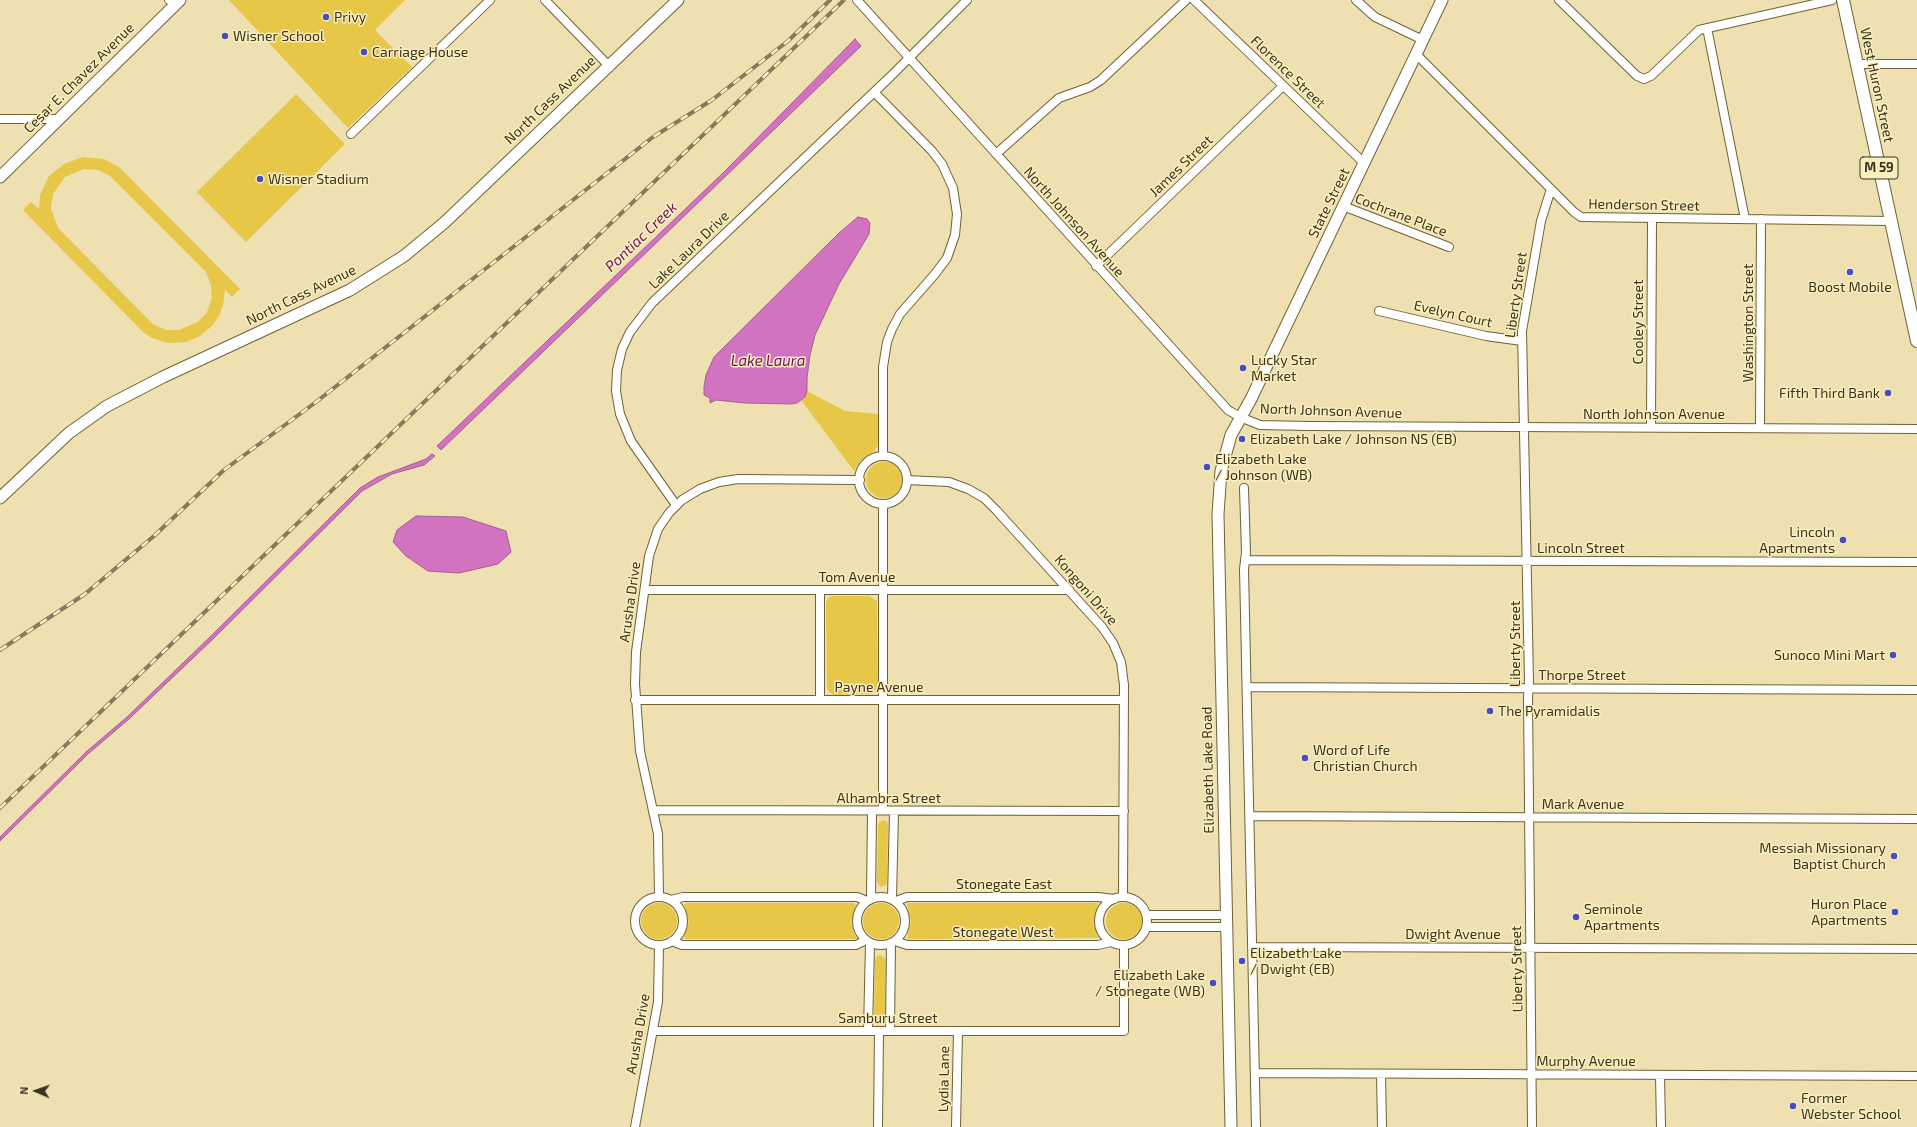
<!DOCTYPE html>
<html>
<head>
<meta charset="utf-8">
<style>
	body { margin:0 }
	#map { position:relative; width:1917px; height:1127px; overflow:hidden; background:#eee0b0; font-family:"Exo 2",sans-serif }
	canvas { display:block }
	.north { position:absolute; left:16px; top:1071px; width:40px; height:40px; -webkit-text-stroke:3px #fbeebd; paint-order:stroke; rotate:272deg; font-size:11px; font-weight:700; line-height:16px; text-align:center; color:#393420 }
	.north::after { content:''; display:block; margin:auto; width:14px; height:18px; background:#393420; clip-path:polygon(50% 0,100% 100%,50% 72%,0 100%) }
</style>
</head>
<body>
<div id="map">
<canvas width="1917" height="1127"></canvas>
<div class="north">N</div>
</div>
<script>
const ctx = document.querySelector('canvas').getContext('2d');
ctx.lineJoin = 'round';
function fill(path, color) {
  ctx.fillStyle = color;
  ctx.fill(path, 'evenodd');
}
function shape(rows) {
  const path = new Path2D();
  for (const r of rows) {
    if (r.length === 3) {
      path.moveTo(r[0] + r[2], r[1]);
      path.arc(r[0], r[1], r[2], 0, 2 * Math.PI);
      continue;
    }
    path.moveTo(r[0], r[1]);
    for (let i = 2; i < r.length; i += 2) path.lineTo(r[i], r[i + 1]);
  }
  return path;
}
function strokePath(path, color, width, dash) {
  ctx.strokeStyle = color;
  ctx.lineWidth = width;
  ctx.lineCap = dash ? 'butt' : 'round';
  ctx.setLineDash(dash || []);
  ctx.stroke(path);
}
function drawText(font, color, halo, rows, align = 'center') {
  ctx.font = font + ' "Exo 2",sans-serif';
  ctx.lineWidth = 3;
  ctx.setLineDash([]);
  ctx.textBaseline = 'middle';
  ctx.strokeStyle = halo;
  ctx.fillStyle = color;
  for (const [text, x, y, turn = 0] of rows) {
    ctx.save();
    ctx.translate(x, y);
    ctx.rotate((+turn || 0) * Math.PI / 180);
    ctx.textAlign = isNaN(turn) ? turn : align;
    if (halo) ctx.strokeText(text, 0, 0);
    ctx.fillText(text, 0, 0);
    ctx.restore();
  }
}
fill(shape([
	[229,0,405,0,375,30,412,67,348,128],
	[296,94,345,144,246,242,197,192],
	[83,157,104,159,119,167,240,289,232,297,225,290,223,305,219,316,212,326,200,336,186,342,168,343,152,338,143,332,23,210,31,202,39,209,40,195,49,176,64,164],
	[84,169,98,170,110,176,206,272,211,285,212,298,207,312,198,322,179,330,166,330,153,324,58,228,51,208,53,194,65,177],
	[807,391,845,411,878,414,878,446,874,451,861,460,854,471,801,400,805,397],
	[884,480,18],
	[833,596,869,596,877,601,878,685,876,691,872,694,834,695,829,692,827,688,826,603,828,598],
	[884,820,887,822,888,827,887,882,886,885,881,887,877,882,878,825,879,822],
	[1124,921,18],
	[659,921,18],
	[881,921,18],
	[686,903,854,903,856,905,851,923,856,938,855,939,686,939,684,937,689,921,684,904],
	[908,903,1097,903,1098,905,1095,913,1094,923,1098,938,908,939,907,937,911,922,907,905],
	[881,955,886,960,885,1016,883,1019,879,1021,874,1016,875,960,877,956]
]), '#e7c748');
const water = shape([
	[855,39,861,46,441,450,437,446,725,171,855,39],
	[858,217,867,219,870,223,869,234,839,284,815,335,810,355,807,378,807,391,805,397,797,403,791,404,745,403,716,400,710,403,710,398,704,395,704,387,706,375,714,357,840,232,858,217],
	[432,454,435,456,424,465,392,474,362,491,214,638,129,719,88,754,0,841,0,837,86,752,127,717,211,636,360,488,378,477,426,459,432,454],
	[416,516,463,517,506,531,511,552,498,564,459,573,428,571,406,556,393,542,397,530,416,516]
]);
fill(water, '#d173c0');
strokePath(water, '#a36090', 1);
const minor = shape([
	[169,0,177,3],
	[545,0,608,65],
	[857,0,1218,399,1228,410,1240,417,1260,425,1309,426,1917,429],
	[1194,0,1364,163],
	[1356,0,1375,17,1423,40],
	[1559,0,1637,76,1644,79,1651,76,1699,30,1832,0],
	[1707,28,1745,219],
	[1416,54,1574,212,1581,217,1891,221],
	[1857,64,1917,64],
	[874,92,932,151,942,164,953,188,957,214,955,235,947,258,935,274,900,314,892,329,887,342,883,367,883,456],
	[0,119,59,119],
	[351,134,490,0],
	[996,154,1059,98,1090,87,1101,80,1186,0],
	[1343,206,1449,247],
	[1096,266,1283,86],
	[1379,311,1486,336,1522,341],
	[1651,427,1652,218],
	[1760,427,1761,219],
	[883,480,24],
	[907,480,949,482,968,489,984,498,997,511,1102,627,1113,643,1121,662,1124,685,1123,897],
	[1244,488,1246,553,1244,569,1256,1127],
	[676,505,631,441,620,414,616,391,617,370,622,349,630,332,652,303,890,77,967,0],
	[1245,560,1917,562],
	[645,590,1069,590],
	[820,590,820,700],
	[1247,687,1917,690],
	[635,700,1124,700],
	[654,810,1124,811],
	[883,810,883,504],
	[1250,816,1917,819],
	[881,921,24],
	[1123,921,24],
	[659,897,658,834,640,751,635,684,636,652,649,556,658,529,669,513,682,500,700,489,719,482,738,479,860,480],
	[659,921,24],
	[871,899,872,811],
	[892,899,894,811],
	[671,900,683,897,857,897,867,901],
	[896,901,907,897,1098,897,1114,899],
	[1147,915,1226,915],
	[1147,927,1227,927],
	[672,941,682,945,856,945,866,940],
	[895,941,907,945,1098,945,1111,942],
	[1252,947,1917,949],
	[653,1031,1124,1031,1124,946],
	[868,1031,870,943],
	[890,1031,891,943],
	[1255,1073,1917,1076],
	[1381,1074,1382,1127],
	[1660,1075,1661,1127],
	[635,1127,658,1002,659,945],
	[878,1127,879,1031],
	[956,1127,958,1031],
	[1532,1127,1528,698,1529,681,1522,331,1541,221,1551,189]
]);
const major = shape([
	[0,177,180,0],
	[0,498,69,433,107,406,163,377,350,290,404,256,444,223,678,0],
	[1231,1127,1218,514,1221,471,1231,435,1251,399,1442,0]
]);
const highway = shape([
	[1843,0,1917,341]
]);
strokePath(minor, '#6e6236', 10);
strokePath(major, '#6e6236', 13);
strokePath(highway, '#6e6236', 14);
strokePath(minor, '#fff', 8);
strokePath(major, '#fff', 11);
strokePath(highway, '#fff', 12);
const rail = shape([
	[0,650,85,594,154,536,224,470,316,402,653,137,712,100,788,41,830,0],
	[0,808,844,0]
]);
strokePath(rail, '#847c5c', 4);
strokePath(rail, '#fbeebd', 2.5, [8]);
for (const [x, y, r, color] of [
	[326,17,4,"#444dc2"],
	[225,36,4,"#444dc2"],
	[364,52,4,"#444dc2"],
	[260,179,4,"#444dc2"],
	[1850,272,4,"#444dc2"],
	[1243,368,4,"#444dc2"],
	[1888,393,4,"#444dc2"],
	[1242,439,4,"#444dc2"],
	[1207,467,4,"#444dc2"],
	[1843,540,4,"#444dc2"],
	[1893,655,4,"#444dc2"],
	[1490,711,4,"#444dc2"],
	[1305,758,4,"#444dc2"],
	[1894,856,4,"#444dc2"],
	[1895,912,4,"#444dc2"],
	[1576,917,4,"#444dc2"],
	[1242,961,4,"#444dc2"],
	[1213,983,4,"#444dc2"],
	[1793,1106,4,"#444dc2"]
]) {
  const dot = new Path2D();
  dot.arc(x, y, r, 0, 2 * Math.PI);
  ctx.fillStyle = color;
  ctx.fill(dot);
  strokePath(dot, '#fbeebd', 1.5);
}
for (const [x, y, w] of [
	[1879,168,38]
]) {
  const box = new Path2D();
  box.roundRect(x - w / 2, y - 11, w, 22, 3);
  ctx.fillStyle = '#fbeebd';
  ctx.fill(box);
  strokePath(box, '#393420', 1);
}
drawText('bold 13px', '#393420', null, [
	["M 59",1879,168]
]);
drawText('14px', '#393420', '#fbeebd', [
	["Privy",334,17],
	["Wisner School",233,36],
	["Carriage House",372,52],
	["Wisner Stadium",268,179],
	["Boost Mobile",1850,287,"center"],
	["Lucky Star",1251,360],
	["Market",1251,376],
	["Fifth Third Bank",1880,393,"right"],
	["Elizabeth Lake / Johnson NS (EB)",1250,439],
	["Elizabeth Lake",1215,459],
	["/ Johnson (WB)",1215,475],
	["Lincoln",1835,532,"right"],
	["Apartments",1835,548,"right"],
	["Sunoco Mini Mart",1885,655,"right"],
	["The Pyramidalis",1498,711],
	["Word of Life",1313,750],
	["Christian Church",1313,766],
	["Messiah Missionary",1886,848,"right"],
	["Baptist Church",1886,864,"right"],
	["Huron Place",1887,904,"right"],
	["Apartments",1887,920,"right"],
	["Seminole",1584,909],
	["Apartments",1584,925],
	["Elizabeth Lake",1250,953],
	["/ Dwight (EB)",1250,969],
	["Elizabeth Lake",1205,975,"right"],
	["/ Stonegate (WB)",1205,991,"right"],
	["Former",1801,1098],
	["Webster School",1801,1114]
], 'left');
drawText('14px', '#393420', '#fbeebd', [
	["Florence Street",1288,72,44],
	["Cesar E. Chavez Avenue",79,78,-45],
	["West Huron Street",1877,85,78],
	["North Cass Avenue",550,100,-44],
	["James Street",1181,166,-44],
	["State Street",1329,203,-64],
	["Henderson Street",1644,205,1],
	["Cochrane Place",1401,215,21],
	["North Johnson Avenue",1074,222,48],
	["Lake Laura Drive",689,250,-44],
	["North Cass Avenue",301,295,-26],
	["Liberty Street",1516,295,-82],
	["Evelyn Court",1453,314,13],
	["Cooley Street",1638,322,-90],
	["Washington Street",1748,323,-90],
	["North Johnson Avenue",1331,411,2],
	["North Johnson Avenue",1654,414],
	["Lincoln Street",1581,548],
	["Tom Avenue",857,577],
	["Kongoni Drive",1086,590,49],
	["Arusha Drive",630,602,-82],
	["Liberty Street",1515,644,-90],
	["Thorpe Street",1582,675],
	["Payne Avenue",879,687],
	["Elizabeth Lake Road",1208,770,-91],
	["Alhambra Street",889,798],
	["Mark Avenue",1583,804],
	["Stonegate East",1004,884],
	["Stonegate West",1003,932],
	["Dwight Avenue",1453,934],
	["Liberty Street",1517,969,-91],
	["Samburu Street",888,1018],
	["Arusha Drive",638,1034,-80],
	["Murphy Avenue",1586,1061],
	["Lydia Lane",944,1079,-89]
]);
drawText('italic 15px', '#6b155f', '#fbeebd', [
	["Pontiac Creek",641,237,-44],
	["Lake Laura",768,361]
]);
</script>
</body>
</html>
